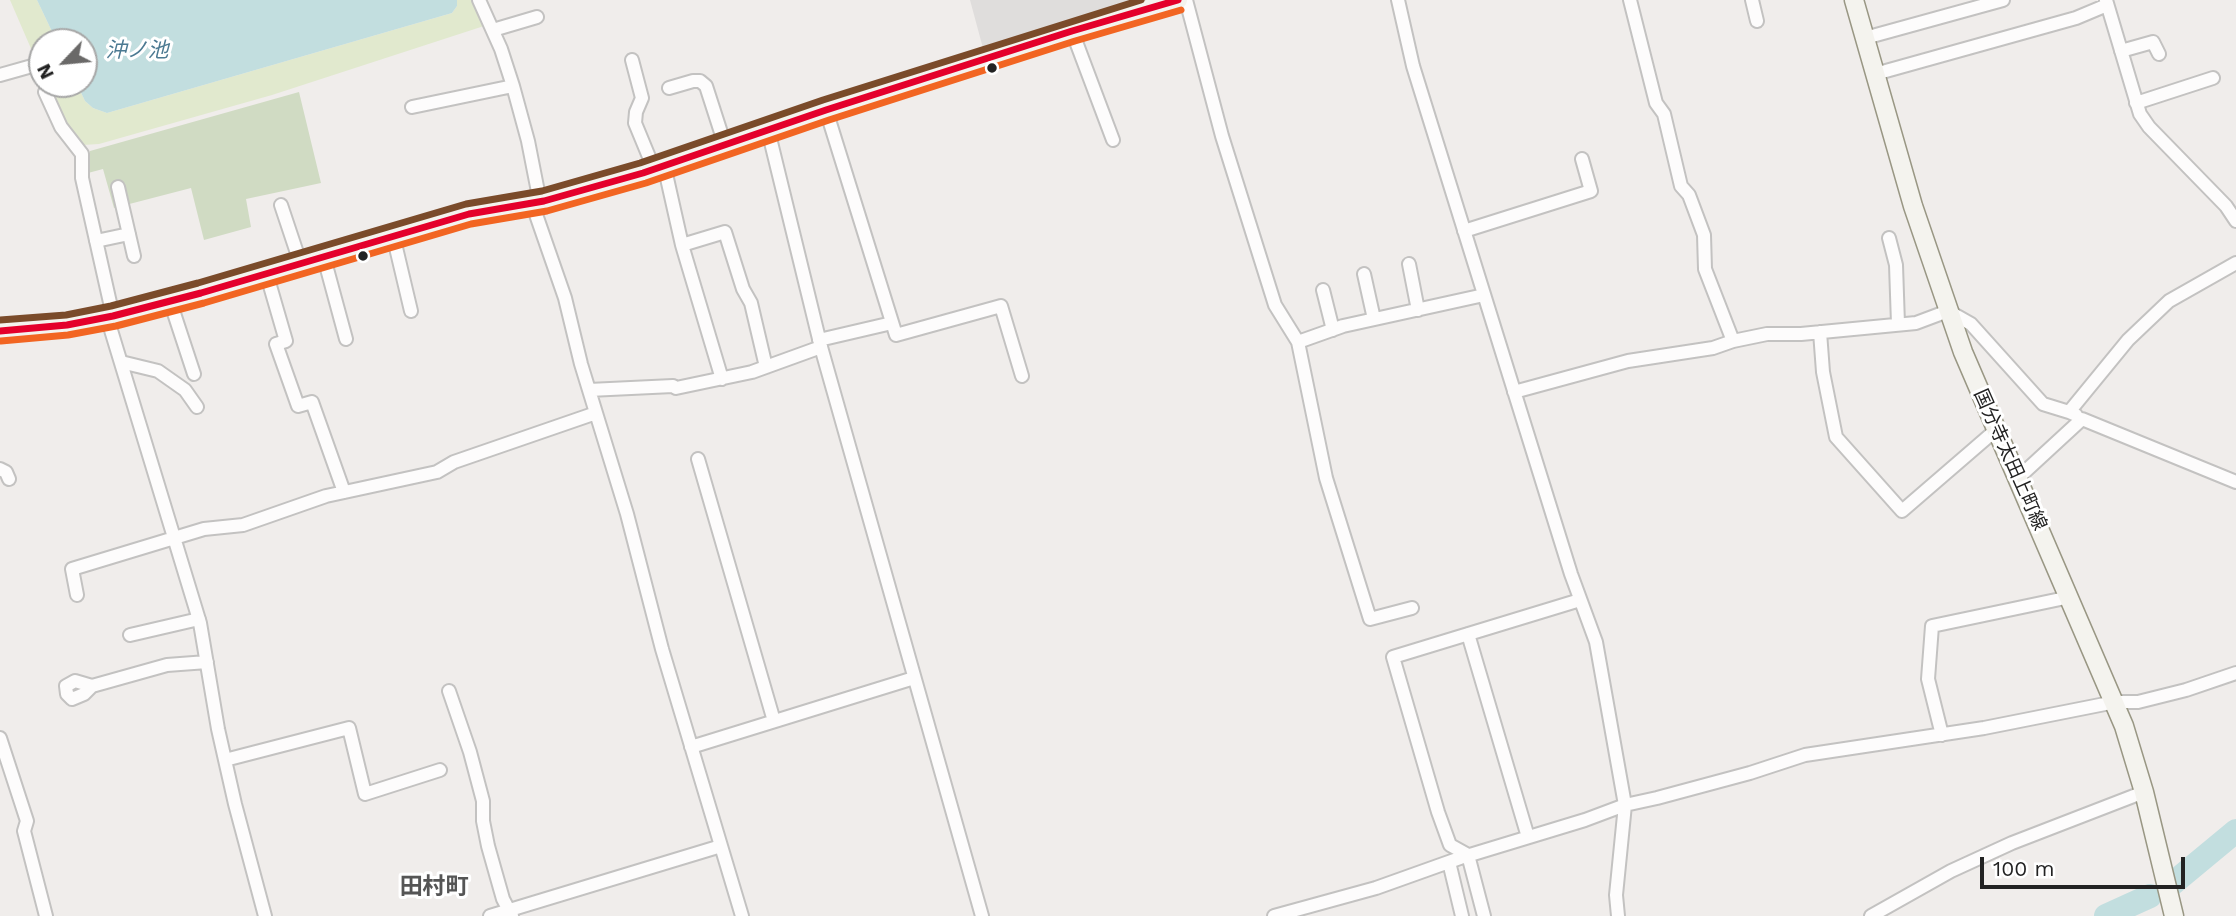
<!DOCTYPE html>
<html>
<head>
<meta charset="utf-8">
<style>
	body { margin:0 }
	#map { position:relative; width:2236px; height:916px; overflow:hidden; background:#f0edeb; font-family:"Work Sans",sans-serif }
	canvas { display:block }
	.north { position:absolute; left:28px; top:28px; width:70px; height:70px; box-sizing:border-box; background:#fff; border:2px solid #a7a7a7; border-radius:50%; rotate:244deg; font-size:19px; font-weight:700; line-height:28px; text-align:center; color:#222 }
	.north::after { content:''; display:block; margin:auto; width:24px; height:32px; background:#6a6968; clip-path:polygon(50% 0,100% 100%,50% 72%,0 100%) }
	.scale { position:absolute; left:1980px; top:857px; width:205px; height:32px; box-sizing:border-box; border:4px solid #222; border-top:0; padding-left:9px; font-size:21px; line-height:24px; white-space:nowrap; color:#222; -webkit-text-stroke:5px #fff; paint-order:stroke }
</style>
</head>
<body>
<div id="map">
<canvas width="2236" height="916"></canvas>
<div class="north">N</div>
<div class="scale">100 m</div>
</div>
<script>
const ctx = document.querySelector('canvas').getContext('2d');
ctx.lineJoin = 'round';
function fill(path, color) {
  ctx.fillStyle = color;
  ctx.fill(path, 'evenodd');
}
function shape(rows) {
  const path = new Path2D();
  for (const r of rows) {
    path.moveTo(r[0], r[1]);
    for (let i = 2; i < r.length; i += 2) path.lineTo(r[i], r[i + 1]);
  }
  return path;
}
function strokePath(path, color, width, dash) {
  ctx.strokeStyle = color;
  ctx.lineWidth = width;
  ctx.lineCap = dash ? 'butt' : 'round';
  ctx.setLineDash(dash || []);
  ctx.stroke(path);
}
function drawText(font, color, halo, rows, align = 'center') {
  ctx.font = font + ' "Work Sans","Noto Sans JP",sans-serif';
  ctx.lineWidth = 6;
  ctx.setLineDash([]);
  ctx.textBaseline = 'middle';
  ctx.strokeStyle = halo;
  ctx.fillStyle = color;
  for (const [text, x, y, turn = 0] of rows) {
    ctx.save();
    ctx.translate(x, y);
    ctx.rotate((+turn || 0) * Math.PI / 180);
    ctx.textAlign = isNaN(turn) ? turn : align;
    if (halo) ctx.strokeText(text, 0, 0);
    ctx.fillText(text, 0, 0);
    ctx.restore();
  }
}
fill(shape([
	[970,0,1149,0,984,52]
]), '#dfdddc');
fill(shape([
	[10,0,37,0,57,42,42,42,42,74],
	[457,0,487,0,491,14,484,26,272,95,99,144,83,145,72,135,46,84,77,84,85,101,93,108,107,113,452,13,457,6]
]), '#e1e9ce');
fill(shape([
	[299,92,321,183,246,199,251,227,204,240,191,188,114,208,103,169,88,173,87,158,90,151]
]), '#d0dbc3');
fill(shape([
	[37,0,457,0,457,6,452,13,107,113,93,108,85,101,77,84,84,84,84,42,57,42]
]), '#c2dedf');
strokePath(shape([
	[2172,884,2236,831],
	[2106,916,2150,896]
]), '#c2dedf', 24);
const street = shape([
	[479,0,501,49,513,86,528,141,540,202],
	[1186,0,1222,136,1275,305,1298,342,1326,478,1370,619,1412,608],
	[1398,0,1413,66,1571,574,1596,642,1625,805,1616,895,1618,916],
	[1630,0,1656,103,1664,114,1681,186,1689,195,1704,235,1705,269,1733,341],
	[1752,0,1757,21],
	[2106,0,2140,114,2149,127,2226,206,2236,221],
	[493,30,537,17],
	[1072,31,1113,140],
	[1865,38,2003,0],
	[2121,51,2153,42,2159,54],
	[632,60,642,98,636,112,635,123,654,169],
	[1875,74,2076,18,2107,5],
	[0,75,32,66],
	[669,88,693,81,700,81,706,86,725,145],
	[45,92,61,127,82,154,82,178,113,316],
	[2136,103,2213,78],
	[412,107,513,86],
	[826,110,896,335,1001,306,1022,376],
	[768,130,821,347,982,916],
	[664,165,682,245,722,379],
	[118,187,134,256],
	[532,203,565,298,581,364,627,514,662,649,742,916],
	[281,205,300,262],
	[1464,231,1591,191,1582,159],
	[393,235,411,311],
	[1889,238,1896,265,1898,324],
	[96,241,129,234],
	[682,245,725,232,743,289,751,303,766,367],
	[323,254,346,339],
	[1409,264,1418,310],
	[266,272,286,341,276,344,298,406,312,402,344,492],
	[1364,274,1374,319],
	[1323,290,1333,330],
	[170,301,194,374],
	[107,317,200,623,218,729,235,804,265,916],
	[1820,332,1823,372,1836,437,1902,511,1997,429],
	[819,340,892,323],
	[1298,342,1343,326,1484,295],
	[121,362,158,371,185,390,197,407],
	[589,390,673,386,676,388,752,372,821,347],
	[1514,392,1628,361,1713,348,1733,341,1767,334,1801,334,1916,323,1948,311,1971,324,2043,404,2069,412],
	[2076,415,2069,412,2128,340,2169,301,2236,263],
	[698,459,774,721],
	[0,469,6,472,9,479],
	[2018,478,2082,419,2236,482],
	[77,595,72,569,204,529,243,525,326,496,437,472,454,462,596,413],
	[1468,634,1528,837],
	[130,635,199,619],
	[92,686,75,681,66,686,67,694,72,699,84,694,92,686,167,665,207,662],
	[449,691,470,752,483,801,483,821,488,846,503,899,512,916],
	[1942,735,1928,679,1932,626,2070,597],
	[0,738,27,821,24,831,46,916],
	[691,747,914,678],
	[225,760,349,728,365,794,440,770],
	[1449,862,1462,916],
	[490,916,721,846],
	[1274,916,1376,888,1460,858,1585,820,1625,805,1657,798,1750,773,1805,755,1984,728,2115,702,2138,702,2186,690,2236,673],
	[1484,916,1468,855,1450,845,1438,812,1393,657,1580,600],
	[1871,916,1951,871,2012,843,2144,792]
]);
const secondary = shape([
	[1854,0,1913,206,1963,352,2124,726,2144,792,2174,916],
	[0,331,67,325,113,316,201,293,393,235,469,214,544,201,643,173,826,110,1072,31,1178,0]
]);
strokePath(street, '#c3c2c1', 16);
strokePath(secondary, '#999784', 21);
strokePath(street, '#fdfcfc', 12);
strokePath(secondary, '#f4f3ee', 18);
strokePath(shape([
	[0,331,67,325,113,316,201,293,469,214,544,201,643,173,826,110,1072,31,1178,0]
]), '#e4002b', 7);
strokePath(shape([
	[1,341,68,335,116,326,204,303,471,224,547,211,646,183,829,120,1075,41,1181,10]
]), '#f26522', 7);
strokePath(shape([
	[0,320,66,315,111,306,198,283,466,204,542,191,640,163,823,100,1141,0]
]), '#7a4b2a', 7);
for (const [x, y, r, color] of [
	[992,68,6,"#222"],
	[363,256,6,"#222"]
]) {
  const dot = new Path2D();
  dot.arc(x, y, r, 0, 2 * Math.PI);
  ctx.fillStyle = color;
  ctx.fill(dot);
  strokePath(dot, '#fff', 2.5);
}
drawText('19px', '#222', '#fff', [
	["国分寺太田上町線",2010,460,66]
]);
drawText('italic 21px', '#4c7a92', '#fff', [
	["沖ノ池",137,51]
]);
drawText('bold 23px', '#555', '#fff', [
	["田村町",434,887]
]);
</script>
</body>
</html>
